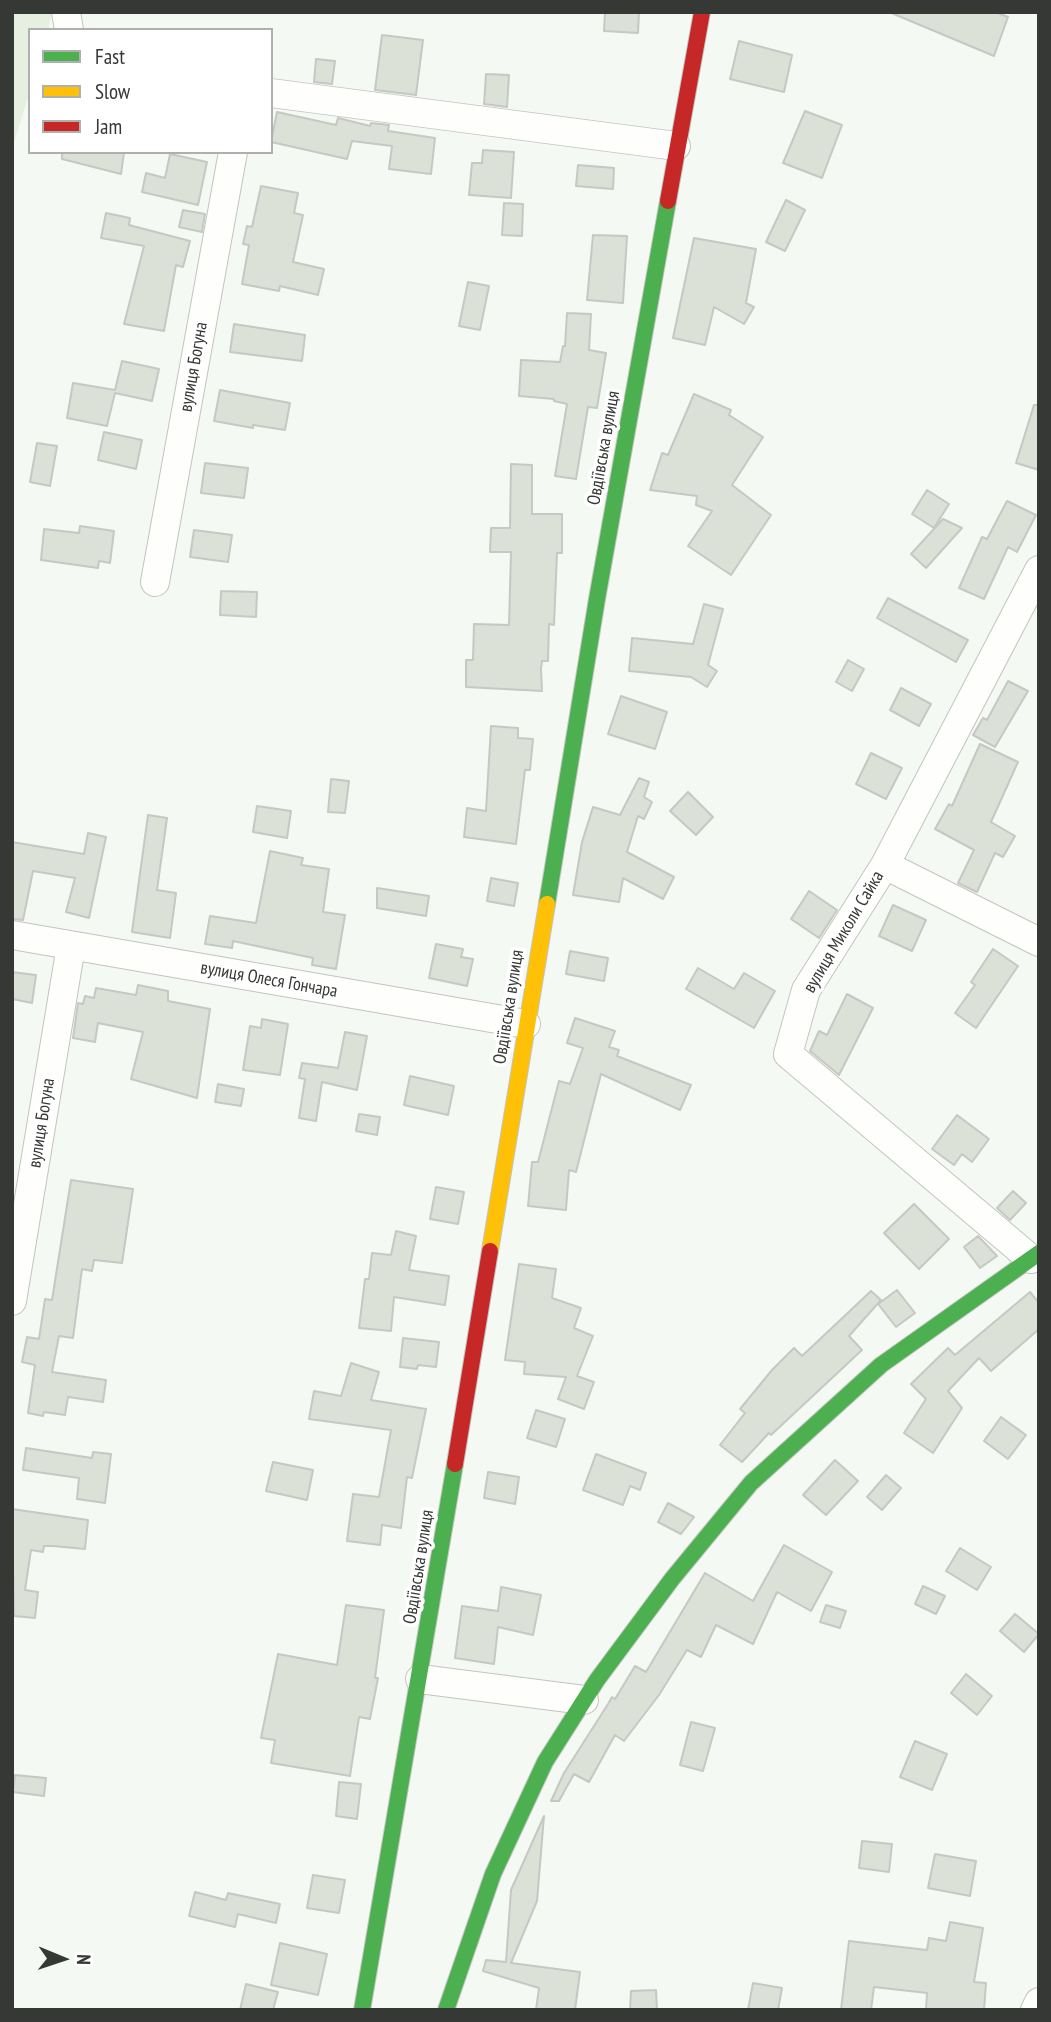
<!DOCTYPE html>
<html>
<head>
<meta charset="utf-8">
<style>
	body { margin:0 }
	#map { position:relative; width:1051px; height:2022px; overflow:hidden; background:#f5f9f3; font-family:"PT Sans Narrow",sans-serif }
	canvas { display:block }
	.frame { position:absolute; inset:0; border:14px solid #353834; pointer-events:none }
	.legend { position:absolute; left:28px; top:28px; width:245px; height:126px; box-sizing:border-box; background:#fff; border:2px solid #aeafae; margin:0; padding:9px 12px; list-style:none; font-size:21px; color:#353834 }
	.legend li { display:flex; align-items:center; gap:14px; height:35px }
	.legend b { width:35px; border:2px solid #aeafae }
	.north { position:absolute; left:28px; top:1924px; width:70px; height:70px; -webkit-text-stroke:5px #fff; paint-order:stroke; rotate:92deg; font-size:19px; font-weight:700; line-height:28px; text-align:center; color:#353834 }
	.north::after { content:''; display:block; margin:auto; width:24px; height:32px; background:#353834; clip-path:polygon(50% 0,100% 100%,50% 72%,0 100%) }
</style>
</head>
<body>
<div id="map">
<canvas width="1051" height="2022"></canvas>
<div class="frame"></div>
<ul class="legend">
<li><b style="height:9px;background:#4caf50"></b>Fast</li>
<li><b style="height:9px;background:#ffc107"></b>Slow</li>
<li><b style="height:9px;background:#c62828"></b>Jam</li>
</ul>
<div class="north">N</div>
</div>
<script>
const ctx = document.querySelector('canvas').getContext('2d');
ctx.lineJoin = 'round';
function fill(path, color) {
  ctx.fillStyle = color;
  ctx.fill(path, 'evenodd');
}
function shape(rows) {
  const path = new Path2D();
  for (const r of rows) {
    path.moveTo(r[0], r[1]);
    for (let i = 2; i < r.length; i += 2) path.lineTo(r[i], r[i + 1]);
  }
  return path;
}
function strokePath(path, color, width, dash) {
  ctx.strokeStyle = color;
  ctx.lineWidth = width;
  ctx.lineCap = dash ? 'butt' : 'round';
  ctx.setLineDash(dash || []);
  ctx.stroke(path);
}
function drawText(font, color, halo, rows, align = 'center') {
  ctx.font = font + ' "PT Sans Narrow",sans-serif';
  ctx.lineWidth = 7;
  ctx.setLineDash([]);
  ctx.textBaseline = 'middle';
  ctx.strokeStyle = halo;
  ctx.fillStyle = color;
  for (const [text, x, y, turn = 0] of rows) {
    ctx.save();
    ctx.translate(x, y);
    ctx.rotate((+turn || 0) * Math.PI / 180);
    ctx.textAlign = isNaN(turn) ? turn : align;
    if (halo) ctx.strokeText(text, 0, 0);
    ctx.fillText(text, 0, 0);
    ctx.restore();
  }
}
fill(shape([
	[12,12,52,12,48,30,30,30,30,91,12,149]
]), '#e6f0e0');
const building = shape([
	[605,12,639,12,638,33,604,31,605,12],
	[889,12,995,12,1008,17,994,56,889,12],
	[382,35,423,40,416,95,375,90,382,35],
	[739,41,792,55,784,92,730,79,739,41],
	[316,59,335,61,332,84,314,82,316,59],
	[486,74,509,75,507,107,484,104,486,74],
	[805,111,842,125,822,178,783,163,805,111],
	[277,112,336,125,338,118,370,126,371,123,389,125,388,131,435,138,431,174,389,169,392,146,352,141,347,159,271,142,277,112],
	[483,150,514,152,511,198,469,195,472,163,482,163,483,150],
	[62,152,124,152,121,174,62,159,62,152],
	[170,154,207,162,198,205,142,192,146,173,165,178,170,154],
	[578,165,614,168,613,189,576,186,578,165],
	[261,186,298,193,294,213,303,215,293,262,324,269,318,295,280,286,279,291,242,284,249,245,243,244,247,226,252,227,261,186],
	[786,200,805,210,785,251,766,242,786,200],
	[504,203,523,204,522,236,502,235,504,203],
	[183,210,205,214,202,232,179,227,183,210],
	[106,213,130,218,129,225,190,241,183,267,176,265,164,331,124,324,144,246,101,238,106,213],
	[593,235,627,236,623,303,587,300,593,235],
	[694,238,756,249,746,303,754,307,744,324,714,307,705,345,673,338,694,238],
	[468,282,489,286,480,330,459,326,468,282],
	[567,313,591,314,589,350,606,353,597,408,588,407,576,479,555,476,567,404,554,401,554,399,519,396,521,360,560,362,563,346,565,346,567,313],
	[234,324,305,335,302,361,230,352,234,324],
	[122,361,159,369,152,401,115,393,107,426,67,418,73,383,115,390,122,361],
	[220,390,290,403,285,430,253,425,253,428,214,421,220,390],
	[694,394,731,410,729,415,763,437,732,485,771,515,731,575,688,546,712,511,696,505,697,496,650,490,662,453,668,455,694,394],
	[1034,405,1039,405,1039,470,1016,463,1034,405],
	[104,432,142,440,136,469,98,460,104,432],
	[37,443,57,446,50,486,30,482,37,443],
	[205,463,248,468,244,498,201,493,205,463],
	[511,464,532,465,532,514,562,514,562,553,557,553,554,625,549,624,548,661,542,661,541,669,542,691,466,687,466,660,473,660,474,624,509,625,511,552,490,552,491,528,510,528,511,464],
	[927,490,949,504,934,528,912,514,927,490],
	[1007,501,1036,515,1017,552,1008,547,984,599,959,588,982,537,987,539,1007,501],
	[943,519,962,528,926,568,911,554,943,519],
	[80,526,114,531,110,563,99,561,98,568,41,560,44,529,79,533,80,526],
	[194,530,232,535,228,562,190,557,194,530],
	[221,591,257,592,256,617,220,615,221,591],
	[888,598,968,640,956,662,877,618,888,598],
	[704,604,723,609,708,665,717,671,707,687,691,677,629,671,632,638,693,644,704,604],
	[848,660,864,669,852,691,836,682,848,660],
	[1008,681,1028,691,995,747,973,735,983,718,987,720,1008,681],
	[901,688,931,704,919,726,890,710,901,688],
	[621,696,667,712,655,749,608,734,621,696],
	[491,726,518,728,518,738,533,739,530,770,525,770,516,844,464,837,467,808,486,811,491,726],
	[980,744,1018,762,991,822,1015,836,1003,857,995,853,977,892,958,883,974,850,935,829,949,804,952,806,980,744],
	[871,753,902,768,886,799,856,784,871,753],
	[639,778,649,782,644,797,652,802,644,819,638,816,627,852,674,877,663,899,623,878,619,902,573,895,582,842,593,807,620,815,639,778],
	[331,779,349,781,345,813,328,812,331,779],
	[688,792,713,817,696,835,670,811,688,792],
	[257,806,291,811,287,838,253,832,257,806],
	[148,815,167,818,157,890,176,893,170,938,132,932,148,815],
	[88,833,106,837,89,918,66,912,75,878,33,871,23,920,12,919,12,842,84,854,88,833],
	[270,851,303,858,301,865,329,869,323,912,345,915,336,969,312,965,313,958,233,941,232,948,205,944,210,916,256,923,270,851],
	[491,878,518,883,514,906,487,901,491,878],
	[377,888,429,896,426,916,377,908,377,888],
	[809,891,837,910,819,938,791,919,809,891],
	[893,905,926,920,912,951,879,936,893,905],
	[436,944,463,949,461,957,473,959,467,986,429,978,436,944],
	[993,949,1018,966,976,1028,955,1013,975,985,971,982,993,949],
	[570,951,608,958,604,981,566,974,570,951],
	[698,968,734,989,744,973,775,991,754,1028,686,989,698,968],
	[12,972,36,975,32,1003,12,999,12,972],
	[138,985,168,991,168,1001,210,1009,197,1098,131,1079,143,1032,98,1023,95,1042,73,1038,78,1003,83,1004,85,996,94,998,96,988,136,995,138,985],
	[847,994,873,1008,839,1075,810,1051,819,1031,827,1035,847,994],
	[575,1018,615,1031,609,1047,619,1050,617,1056,691,1085,680,1110,601,1074,576,1172,569,1170,566,1210,528,1206,532,1162,538,1162,559,1081,570,1084,583,1048,567,1043,575,1018],
	[262,1019,288,1024,280,1075,243,1070,250,1026,261,1028,262,1019],
	[345,1032,367,1036,357,1090,322,1082,316,1121,299,1118,305,1079,299,1078,302,1063,338,1068,345,1032],
	[410,1076,454,1086,448,1115,404,1105,410,1076],
	[218,1084,244,1089,241,1106,215,1102,218,1084],
	[359,1114,380,1117,377,1135,356,1131,359,1114],
	[957,1115,989,1139,972,1162,962,1154,954,1165,932,1149,957,1115],
	[71,1180,133,1189,122,1263,94,1260,92,1271,82,1269,73,1338,59,1336,52,1372,106,1380,103,1402,68,1397,65,1415,44,1412,43,1416,28,1413,35,1365,22,1362,27,1337,39,1339,45,1299,52,1300,71,1180],
	[436,1187,464,1192,458,1224,430,1219,436,1187],
	[1013,1191,1026,1203,1010,1220,997,1208,1013,1191],
	[914,1204,949,1239,919,1269,884,1233,914,1204],
	[396,1231,416,1236,409,1270,449,1276,445,1305,394,1297,391,1331,359,1328,365,1279,369,1279,372,1253,391,1255,396,1231],
	[978,1236,997,1256,980,1268,964,1247,978,1236],
	[519,1264,556,1269,552,1298,581,1308,574,1328,593,1336,577,1376,594,1382,584,1409,558,1399,566,1377,524,1374,525,1362,505,1360,519,1264],
	[897,1290,915,1313,896,1327,878,1304,897,1290],
	[871,1291,881,1300,849,1336,862,1350,771,1435,769,1433,742,1462,720,1445,745,1413,740,1409,772,1370,794,1348,802,1356,871,1291],
	[1030,1292,1039,1303,1039,1329,991,1371,979,1358,948,1391,962,1408,933,1453,904,1433,926,1399,911,1384,948,1348,955,1355,1030,1292],
	[403,1338,439,1342,436,1367,418,1365,417,1369,400,1367,403,1338],
	[351,1363,379,1372,371,1400,426,1409,412,1478,407,1477,401,1528,382,1525,380,1545,347,1541,353,1494,379,1497,391,1430,309,1419,314,1391,341,1396,351,1363],
	[536,1410,565,1419,556,1447,527,1438,536,1410],
	[1001,1417,1026,1435,1008,1459,984,1441,1001,1417],
	[26,1448,92,1458,93,1452,111,1454,105,1503,77,1499,79,1478,23,1470,26,1448],
	[596,1454,646,1473,640,1490,630,1486,623,1505,583,1490,596,1454],
	[835,1460,858,1481,826,1515,803,1495,835,1460],
	[273,1462,313,1470,307,1500,266,1491,273,1462],
	[488,1472,519,1477,515,1504,484,1498,488,1472],
	[886,1475,901,1488,882,1510,867,1497,886,1475],
	[668,1503,694,1517,681,1534,658,1522,668,1503],
	[12,1509,88,1520,85,1549,53,1546,44,1546,43,1552,31,1550,25,1590,38,1592,35,1618,14,1616,12,1509],
	[784,1545,832,1572,811,1611,777,1592,753,1644,716,1625,701,1657,687,1650,659,1695,624,1741,615,1735,589,1782,574,1774,559,1801,551,1801,564,1773,608,1704,612,1697,615,1699,635,1666,646,1672,705,1573,753,1601,784,1545],
	[960,1548,991,1567,977,1590,946,1571,960,1548],
	[923,1586,945,1596,936,1614,915,1604,923,1586],
	[501,1587,541,1595,533,1635,498,1627,494,1664,455,1658,462,1606,498,1611,501,1587],
	[346,1605,384,1610,375,1678,378,1678,370,1719,359,1717,350,1776,271,1763,275,1740,261,1738,278,1654,337,1665,346,1605],
	[826,1605,846,1611,840,1628,820,1622,826,1605],
	[1015,1614,1039,1634,1024,1652,1000,1631,1015,1614],
	[966,1674,992,1696,977,1715,951,1693,966,1674],
	[691,1722,715,1728,703,1771,680,1765,691,1722],
	[915,1741,947,1754,932,1790,900,1777,915,1741],
	[15,1775,46,1778,44,1796,13,1792,15,1775],
	[339,1782,361,1784,357,1819,336,1816,339,1782],
	[544,1816,537,1901,511,1963,580,1972,575,2010,536,2010,539,1988,483,1971,486,1960,506,1962,511,1890,544,1816],
	[862,1841,892,1844,889,1872,859,1868,862,1841],
	[935,1854,976,1861,970,1896,928,1888,935,1854],
	[313,1875,345,1880,339,1913,307,1908,313,1875],
	[195,1892,226,1900,228,1893,280,1904,276,1923,238,1914,235,1927,189,1916,195,1892],
	[950,1922,983,1928,974,1982,986,1983,984,2010,926,2010,927,1993,874,1987,871,2010,841,2010,849,1941,927,1950,929,1938,946,1941,950,1922],
	[280,1943,327,1954,318,1995,271,1985,280,1943],
	[753,1983,782,1988,778,2010,748,2010,753,1983],
	[246,1984,278,1992,273,2010,240,2010,246,1984],
	[656,1990,657,2010,630,2010,631,1991,656,1990]
]);
fill(building, '#dbe1d7');
strokePath(building, '#c5c8c3', 2);
const street = shape([
	[66,12,69,30],
	[271,93,676,146],
	[155,582,233,152],
	[885,865,1039,942],
	[12,935,526,1024],
	[1031,1259,788,1054,806,990,885,865,1039,570],
	[12,1301,71,946],
	[420,1679,584,1700],
	[1035,2010,1039,2002]
]);
const fast = shape([
	[547,904,597,599,668,201],
	[362,2010,455,1464],
	[446,2010,493,1874,545,1762,597,1680,672,1579,751,1483,881,1365,1039,1253]
]);
const slow = shape([
	[490,1251,547,904]
]);
const jam = shape([
	[668,201,702,12],
	[455,1464,490,1251]
]);
strokePath(street, '#c2c5c0', 30);
strokePath(fast, '#c2c5c0', 18);
strokePath(slow, '#c2c5c0', 18);
strokePath(jam, '#c2c5c0', 18);
strokePath(street, '#fefefd', 28);
strokePath(fast, '#4caf50', 16);
strokePath(slow, '#ffc107', 16);
strokePath(jam, '#c62828', 16);
drawText('18px', '#353834', '#fff', [
	["вулиця Богуна",194,367,-80],
	["Овдіївська вулиця",604,448,-80],
	["вулиця Миколи Сайка",844,932,-59],
	["вулиця Олеся Гончара",269,980,10],
	["Овдіївська вулиця",509,1007,-81],
	["вулиця Богуна",42,1123,-81],
	["Овдіївська вулиця",419,1567,-81]
]);
</script>
</body>
</html>
